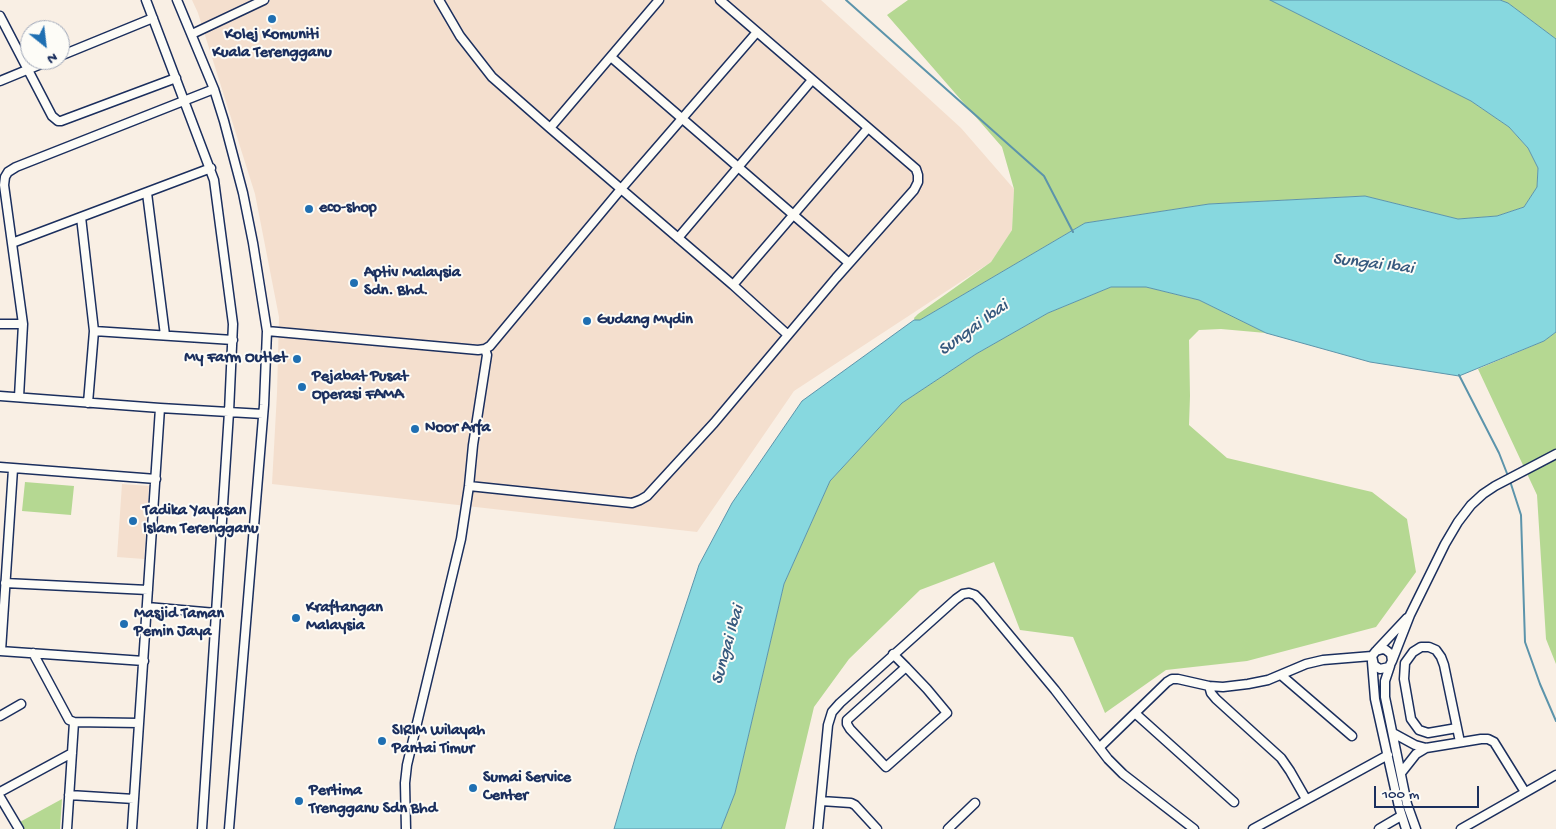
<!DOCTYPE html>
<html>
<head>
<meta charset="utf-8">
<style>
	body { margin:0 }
	#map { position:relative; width:1556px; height:829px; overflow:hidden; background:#f9efe4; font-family:"Gochi Hand",sans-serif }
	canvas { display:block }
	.north { position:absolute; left:20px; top:20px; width:50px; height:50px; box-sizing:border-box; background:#fdfcf7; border:1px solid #a3aaba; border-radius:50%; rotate:151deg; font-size:14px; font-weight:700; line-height:20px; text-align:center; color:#1b2f5e }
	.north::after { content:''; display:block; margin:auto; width:18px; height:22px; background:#1f6fb2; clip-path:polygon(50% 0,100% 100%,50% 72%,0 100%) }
	.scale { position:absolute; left:1374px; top:786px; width:105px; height:22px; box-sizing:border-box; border:2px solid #1b2f5e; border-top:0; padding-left:6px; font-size:15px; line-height:18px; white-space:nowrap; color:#1b2f5e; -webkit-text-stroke:4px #fdfcf7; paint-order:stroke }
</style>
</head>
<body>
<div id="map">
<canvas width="1556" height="829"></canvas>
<div class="north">N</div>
<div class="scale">100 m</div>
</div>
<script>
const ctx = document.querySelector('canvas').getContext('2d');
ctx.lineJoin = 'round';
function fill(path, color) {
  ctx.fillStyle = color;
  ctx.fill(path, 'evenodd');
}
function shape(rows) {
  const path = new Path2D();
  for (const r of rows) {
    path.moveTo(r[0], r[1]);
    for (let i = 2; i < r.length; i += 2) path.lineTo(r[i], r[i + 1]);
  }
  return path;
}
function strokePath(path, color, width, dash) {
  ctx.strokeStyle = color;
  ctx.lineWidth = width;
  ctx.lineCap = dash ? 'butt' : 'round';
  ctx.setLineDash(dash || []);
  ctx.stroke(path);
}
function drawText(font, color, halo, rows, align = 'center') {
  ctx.font = font + ' "Gochi Hand",sans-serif';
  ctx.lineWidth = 4;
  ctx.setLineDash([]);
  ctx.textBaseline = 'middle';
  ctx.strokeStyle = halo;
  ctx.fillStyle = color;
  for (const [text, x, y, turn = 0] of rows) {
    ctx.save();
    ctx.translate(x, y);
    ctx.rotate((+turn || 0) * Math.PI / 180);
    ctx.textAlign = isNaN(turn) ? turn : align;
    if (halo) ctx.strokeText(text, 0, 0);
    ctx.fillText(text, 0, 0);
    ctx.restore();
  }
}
fill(shape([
	[192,0,821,0,961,128,1014,189,1012,230,991,262,794,391,697,532,272,484,277,393,279,317,255,194,198,13],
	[122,484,149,486,144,559,117,557]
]), '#f4dfce');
fill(shape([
	[908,0,1270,0,1471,101,1509,127,1528,148,1538,168,1537,187,1524,207,1497,216,1458,219,1365,196,1209,204,1085,223,920,320,915,321,914,318,918,314,991,262,1012,230,1014,189,1002,147,887,15],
	[1500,0,1556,0,1556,39,1508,3],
	[1111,287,1146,287,1199,300,1266,333,1221,329,1199,330,1189,340,1190,396,1189,425,1227,458,1372,492,1407,519,1416,572,1376,627,1247,661,1166,670,1105,713,1073,637,1020,630,994,562,920,590,849,659,814,707,785,829,721,829,735,793,784,584,830,481,902,403,976,354,1048,313],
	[1556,332,1556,664,1546,639,1537,495,1478,369,1544,341],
	[25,482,74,486,71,515,22,511],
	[62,799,60,829,23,829,18,823]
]), '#b5d892');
const water = shape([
	[1270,0,1500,0,1508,3,1556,39,1556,332,1544,341,1459,376,1370,362,1266,333,1199,300,1146,287,1111,287,1048,313,976,354,902,403,830,481,784,584,735,793,721,829,614,829,636,755,699,565,732,503,802,401,914,320,920,320,1085,223,1209,204,1365,196,1458,219,1497,216,1524,207,1537,187,1538,168,1528,148,1509,127,1471,101,1270,0]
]);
fill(water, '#87d8df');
strokePath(water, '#5c94ab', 1);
strokePath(shape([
	[846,0,1044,176,1073,232],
	[1459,375,1499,453,1508,476],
	[1510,481,1521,515,1525,642,1540,684,1556,721]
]), '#5c94ab', 2);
const minor = shape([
	[146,0,214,180,233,324,229,412,202,829],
	[177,0,214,89,224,121,243,193,253,243,267,331,264,405,229,829],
	[439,0,460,36,492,77,550,128,733,285,788,335],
	[0,16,52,116,58,121,61,121,176,78],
	[192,34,264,0],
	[60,56,153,18],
	[611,57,849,263],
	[0,81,51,60],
	[550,128,659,0],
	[147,193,165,335],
	[81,217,94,331,88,403],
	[678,238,812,80],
	[12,243,211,168],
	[733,285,868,128],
	[0,324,23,324],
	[94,331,233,340],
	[267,331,478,350,485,349,490,346,621,189,757,32],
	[0,396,160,408,263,414],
	[19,397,23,324,4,185,5,177,8,172,16,167,214,89],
	[0,467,156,479],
	[469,486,632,503,640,500,647,496,714,423,836,278,914,190,918,182,918,175,916,169,720,0],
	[5,583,148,590],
	[147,607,216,613],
	[1377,650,1407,618],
	[0,651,144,661],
	[1,651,13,469],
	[33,653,69,720,74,722,139,723],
	[893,654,906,667,927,689,947,713,886,767,850,729,847,724,847,720,906,667],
	[1392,661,1410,615,1445,544,1458,522,1471,505,1483,494,1495,486,1556,454],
	[1372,662,1375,699,1399,807,1406,829],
	[1390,666,1385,681,1385,697,1407,804,1416,829],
	[1281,675,1352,736],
	[1209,686,1211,693,1216,699,1281,758,1290,771,1306,799],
	[1136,714,1234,802],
	[0,716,21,704],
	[1457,728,1428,733,1419,730,1411,719,1404,679,1405,663,1413,652,1421,647,1429,647,1436,650,1441,657,1444,665,1460,742],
	[1393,733,1415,745,1426,748,1481,739,1488,739,1494,742,1525,792],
	[1100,747,1167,682,1172,679,1178,679,1209,686,1223,687,1248,684,1268,680,1306,664,1323,660,1372,656,1376,651,1383,649,1386,650,1391,654,1392,661,1389,667,1380,669,1374,665,1372,656],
	[1401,773,1416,754,1426,748],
	[0,792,72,753],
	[69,795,134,799],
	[0,797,19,829],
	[821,801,851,803,855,805,877,829],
	[67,829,74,722],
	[132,829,160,408],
	[406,829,405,783,407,765,461,539,469,486,473,445,487,355,485,349],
	[818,829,828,725,832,712,840,703,956,599,963,594,969,593,975,595,981,601,1055,690,1108,759,1123,774,1194,829],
	[948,829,975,803],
	[1253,829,1388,755],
	[1379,829,1401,816],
	[1461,829,1556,775]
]);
strokePath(minor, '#1b2f5e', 11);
strokePath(minor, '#fdfcf7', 8);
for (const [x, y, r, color] of [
	[272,19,5,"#1f6fb2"],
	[309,209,5,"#1f6fb2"],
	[354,283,5,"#1f6fb2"],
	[587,321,5,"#1f6fb2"],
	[297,359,5,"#1f6fb2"],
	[302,387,5,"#1f6fb2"],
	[415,429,5,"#1f6fb2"],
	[133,521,5,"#1f6fb2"],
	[296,618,5,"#1f6fb2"],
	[124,624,5,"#1f6fb2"],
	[382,741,5,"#1f6fb2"],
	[473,788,5,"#1f6fb2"],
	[299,801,5,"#1f6fb2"]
]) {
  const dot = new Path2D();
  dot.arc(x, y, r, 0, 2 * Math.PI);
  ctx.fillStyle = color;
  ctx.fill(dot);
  strokePath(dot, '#fdfcf7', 2);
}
drawText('bold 16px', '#1b2f5e', '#fdfcf7', [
	["Kolej Komuniti",272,36,"center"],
	["Kuala Terengganu",272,54,"center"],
	["eco-shop",319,209],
	["Aptiv Malaysia",364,274],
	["Sdn. Bhd.",364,292],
	["Gudang Mydin",597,321],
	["My Farm Outlet",287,359,"right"],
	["Pejabat Pusat",312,378],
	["Operasi FAMA",312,396],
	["Noor Arfa",425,429],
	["Tadika Yayasan",143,512],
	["Islam Terengganu",143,530],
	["Kraftangan",306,609],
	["Malaysia",306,627],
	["Masjid Taman",134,615],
	["Pemin Jaya",134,633],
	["SIRIM Wilayah",392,732],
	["Pantai Timur",392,750],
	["Sumai Service",483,779],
	["Center",483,797],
	["Pertima",309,792],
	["Trengganu Sdn Bhd",309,810]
], 'left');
drawText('italic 18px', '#36597e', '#fdfcf7', [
	["Sungai Ibai",1373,265,7],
	["Sungai Ibai",974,329,-36],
	["Sungai Ibai",729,645,-74]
]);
</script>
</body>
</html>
